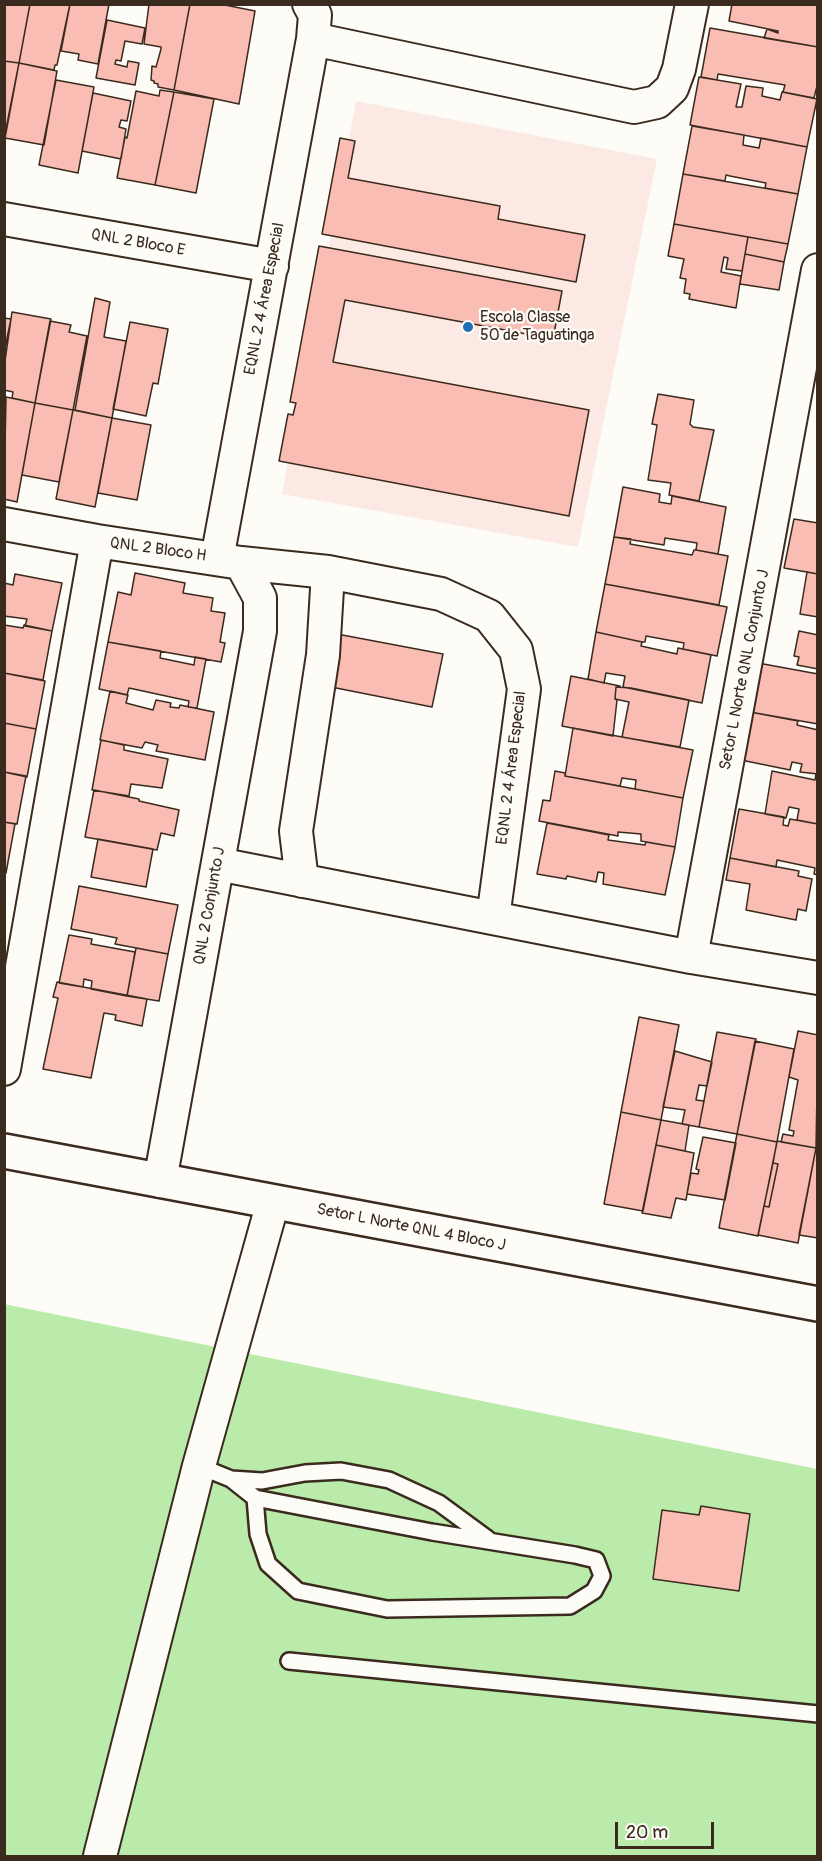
<!DOCTYPE html>
<html>
<head>
<meta charset="utf-8">
<style>
	body { margin:0 }
	#map { position:relative; width:822px; height:1861px; overflow:hidden; background:#fdfcf7; font-family:Pangolin,sans-serif }
	canvas { display:block }
	.frame { position:absolute; inset:0; border:6px solid #3b2a1e; pointer-events:none }
	.scale { position:absolute; left:615px; top:1822px; width:99px; height:27px; box-sizing:border-box; border:3px solid #3b2a1e; border-top:0; padding-left:8px; font-size:18px; line-height:21px; white-space:nowrap; color:#3b2a1e; -webkit-text-stroke:4px #fdfcf7; paint-order:stroke }
</style>
</head>
<body>
<div id="map">
<canvas width="822" height="1861"></canvas>
<div class="frame"></div>
<div class="scale">20 m</div>
</div>
<script>
const ctx = document.querySelector('canvas').getContext('2d');
ctx.lineJoin = 'round';
function fill(path, color) {
  ctx.fillStyle = color;
  ctx.fill(path, 'evenodd');
}
function shape(rows) {
  const path = new Path2D();
  for (const r of rows) {
    path.moveTo(r[0], r[1]);
    for (let i = 2; i < r.length; i += 2) path.lineTo(r[i], r[i + 1]);
  }
  return path;
}
function strokePath(path, color, width, dash) {
  ctx.strokeStyle = color;
  ctx.lineWidth = width;
  ctx.lineCap = dash ? 'butt' : 'round';
  ctx.setLineDash(dash || []);
  ctx.stroke(path);
}
function drawText(font, color, halo, rows, align = 'center') {
  ctx.font = font + ' Pangolin,sans-serif';
  ctx.lineWidth = 4.5;
  ctx.setLineDash([]);
  ctx.textBaseline = 'middle';
  ctx.strokeStyle = halo;
  ctx.fillStyle = color;
  for (const [text, x, y, turn = 0] of rows) {
    ctx.save();
    ctx.translate(x, y);
    ctx.rotate((+turn || 0) * Math.PI / 180);
    ctx.textAlign = isNaN(turn) ? turn : align;
    if (halo) ctx.strokeText(text, 0, 0);
    ctx.fillText(text, 0, 0);
    ctx.restore();
  }
}
fill(shape([
	[356,101,657,159,578,547,282,494]
]), '#fce9e3');
fill(shape([
	[4,1304,817,1469,817,1856,5,1856]
]), '#bbebaa');
const building = shape([
	[4,4,30,4,19,63,4,61,4,4],
	[30,4,70,4,57,65,55,65,54,70,19,63,30,4],
	[70,4,109,4,98,64,78,60,79,54,61,51,70,4],
	[149,4,190,4,174,90,158,87,158,84,154,83,154,81,151,80,152,66,156,67,161,49,161,47,144,44,149,4],
	[190,4,220,4,255,11,239,104,174,90,190,4],
	[732,4,818,4,818,47,764,38,767,29,778,33,778,31,729,21,732,4],
	[107,20,145,28,142,44,125,41,121,61,116,60,115,64,127,67,128,61,139,63,135,85,96,78,107,20],
	[710,28,818,47,818,82,814,98,783,92,785,85,718,74,717,80,701,77,710,28],
	[4,61,19,63,4,139,4,61],
	[19,63,57,71,44,145,5,138,19,63],
	[699,77,741,84,736,107,742,107,746,86,763,88,762,96,780,100,782,92,817,99,807,147,690,125,699,77],
	[56,80,94,87,78,173,39,165,56,80],
	[160,90,174,92,155,185,117,178,125,137,127,138,136,91,159,96,160,90],
	[174,92,214,99,196,193,155,185,174,92],
	[93,93,131,101,127,121,121,120,119,127,126,129,121,159,82,151,93,93],
	[692,126,744,135,743,145,759,148,761,138,807,147,798,194,765,188,766,183,730,176,726,175,725,181,683,174,692,126],
	[340,138,355,141,348,178,500,206,498,219,585,235,576,282,322,234,340,138],
	[683,174,798,194,788,244,674,224,683,174],
	[674,224,748,237,742,271,726,269,728,258,724,257,721,272,741,276,736,308,689,299,690,294,684,293,686,279,680,278,684,259,668,256,674,224],
	[748,237,788,244,784,262,745,254,748,237],
	[319,246,562,291,553,339,345,300,333,362,589,410,569,516,279,461,288,414,293,415,296,403,290,402,319,246],
	[745,254,784,262,779,290,740,284,745,254],
	[95,298,110,302,104,337,126,341,112,418,75,410,95,298],
	[12,312,51,319,35,403,12,398,13,392,4,390,4,368,12,312],
	[4,318,11,319,4,353,4,318],
	[50,321,71,325,69,332,87,336,73,410,35,403,50,321],
	[130,322,168,329,158,384,153,383,146,416,113,409,130,322],
	[658,394,694,400,690,424,693,427,714,430,699,501,669,495,671,483,648,480,657,425,652,424,658,394],
	[6,397,35,403,17,502,4,499,6,397],
	[35,403,73,410,59,482,22,475,35,403],
	[73,410,112,418,95,507,56,499,73,410],
	[112,418,151,425,137,500,98,493,112,418],
	[623,487,660,494,659,502,671,504,672,496,726,507,718,554,696,550,697,543,665,538,664,545,614,537,623,487],
	[794,519,818,523,818,574,784,568,794,519],
	[614,537,631,539,630,544,692,555,694,550,696,550,728,556,719,605,605,584,614,537],
	[807,572,818,574,818,617,800,614,807,572],
	[135,573,185,583,183,593,213,598,211,611,225,613,220,642,225,643,221,662,108,642,118,592,131,595,135,573],
	[15,574,62,583,52,631,25,626,27,619,4,616,4,583,13,585,15,574],
	[605,584,727,607,717,656,683,649,684,643,646,636,645,642,642,642,596,632,605,584],
	[4,625,23,628,24,625,52,631,43,680,4,673,4,625],
	[799,631,818,635,818,669,797,665,799,657,794,656,799,631],
	[596,632,642,642,641,646,677,654,678,648,711,655,702,703,623,687,625,676,606,673,604,683,588,679,596,632],
	[337,634,443,654,432,707,326,686,337,634],
	[108,642,161,651,160,658,194,665,195,657,206,659,197,708,188,707,189,701,129,688,127,695,99,689,108,642],
	[758,663,818,674,818,724,750,712,758,663],
	[4,673,45,681,36,729,4,723,4,673],
	[571,676,620,686,616,687,615,699,617,700,613,736,562,726,571,676],
	[616,687,631,688,689,700,680,747,622,737,629,702,615,699,616,687],
	[110,691,128,695,126,703,153,710,156,700,171,703,170,707,179,708,180,705,214,712,205,760,156,751,158,745,145,742,142,748,100,740,110,691],
	[750,712,798,721,797,725,818,730,818,774,800,772,802,764,792,762,790,770,741,760,750,712],
	[4,723,36,729,27,777,4,772,4,723],
	[573,728,693,750,683,798,635,789,636,780,622,778,620,786,565,776,573,728],
	[101,740,124,745,124,750,168,759,162,788,131,784,129,796,92,790,101,740],
	[555,771,565,773,565,776,683,798,675,847,641,841,641,834,618,832,618,836,539,821,543,800,550,801,555,771],
	[772,771,815,780,816,774,818,774,818,824,797,820,799,809,789,807,786,818,765,814,772,771],
	[4,772,26,776,17,824,4,822,4,772],
	[94,790,139,799,139,801,179,810,174,836,161,833,157,850,85,837,94,790],
	[739,809,784,817,783,825,788,826,790,819,818,824,818,875,814,874,815,868,777,860,776,867,730,858,739,809],
	[4,822,15,824,6,873,4,873,4,822],
	[547,823,609,835,608,840,645,845,646,842,675,847,665,895,603,884,604,873,598,872,596,882,567,876,566,879,537,874,547,823],
	[98,839,153,849,146,887,91,877,98,839],
	[730,858,799,871,798,876,812,879,806,911,798,909,796,920,746,910,750,884,726,880,730,858],
	[79,886,178,905,168,954,115,944,117,938,71,929,79,886],
	[69,935,92,939,91,944,135,952,127,996,91,989,92,981,84,979,83,987,59,983,69,935],
	[136,948,168,954,159,1001,127,996,136,948],
	[57,982,147,999,142,1026,115,1020,116,1015,104,1013,91,1078,43,1069,58,998,53,997,57,982],
	[639,1017,679,1025,661,1120,621,1112,639,1017],
	[798,1031,818,1035,816,1148,781,1142,783,1134,793,1136,794,1131,789,1130,798,1080,789,1077,798,1031],
	[717,1032,756,1039,737,1134,699,1127,717,1032],
	[755,1041,794,1049,777,1142,737,1134,755,1041],
	[675,1051,712,1062,707,1086,699,1085,696,1100,704,1101,699,1127,682,1124,685,1110,663,1107,675,1051],
	[621,1112,661,1120,643,1211,604,1204,621,1112],
	[661,1120,689,1125,685,1151,656,1145,661,1120],
	[737,1134,777,1142,758,1236,719,1228,737,1134],
	[703,1137,736,1143,725,1200,687,1194,691,1173,698,1174,699,1170,696,1169,703,1137],
	[777,1141,816,1148,798,1243,758,1235,764,1206,769,1207,778,1164,773,1163,777,1141],
	[656,1145,694,1153,686,1200,676,1198,671,1218,642,1213,656,1145],
	[816,1148,818,1148,818,1238,799,1235,816,1148],
	[773,1163,778,1164,769,1207,764,1206,773,1163],
	[701,1506,750,1514,739,1591,653,1579,662,1510,699,1515,701,1506]
]);
fill(building, '#f9bdb4');
strokePath(building, '#3b2a1e', 1.5);
const lane = shape([
	[199,1466,231,1479,255,1498,432,1532,575,1555,596,1560,602,1576,594,1591,570,1606,387,1609,298,1591,268,1564,258,1534,255,1498],
	[231,1479,262,1481,305,1473,341,1471,389,1480,439,1503,488,1539],
	[289,1661,818,1714]
]);
const street = shape([
	[313,39,634,107,657,102,672,88,679,69,692,4],
	[4,219,272,266],
	[4,524,97,541,241,563,260,598,260,631,160,1181],
	[217,559,313,39,315,15,309,4],
	[241,563,328,572,441,594,489,616,516,650,524,689,493,918],
	[218,864,691,957,818,978],
	[302,881,296,831,323,655,328,572],
	[691,957,818,270],
	[4,1069,97,541],
	[100,1856,199,1466,273,1202]
]);
const secondary = shape([
	[4,1151,818,1304]
]);
strokePath(lane, '#3b2a1e', 20);
strokePath(street, '#3b2a1e', 36);
strokePath(secondary, '#3b2a1e', 38);
strokePath(lane, '#fdfcf7', 15);
strokePath(street, '#fdfcf7', 32);
strokePath(secondary, '#fdfcf7', 33);
for (const [x, y, r, color] of [
	[468,327,6,"#1f6fb2"]
]) {
  const dot = new Path2D();
  dot.arc(x, y, r, 0, 2 * Math.PI);
  ctx.fillStyle = color;
  ctx.fill(dot);
  strokePath(dot, '#fdfcf7', 2);
}
drawText('16px', '#3b2a1e', '#fdfcf7', [
	["QNL 2 Bloco E",138,243,10],
	["EQNL 2 4 Área Especial",265,299,-79],
	["QNL 2 Bloco H",158,550,8],
	["Setor L Norte QNL Conjunto J",745,670,-79],
	["EQNL 2 4 Área Especial",512,768,-83],
	["QNL 2 Conjunto J",210,906,-80],
	["Setor L Norte QNL 4 Bloco J",411,1228,11]
]);
drawText('16px', '#3b2a1e', '#fdfcf7', [
	["Escola Classe",480,318],
	["50 de Taguatinga",480,336]
], 'left');
</script>
</body>
</html>
